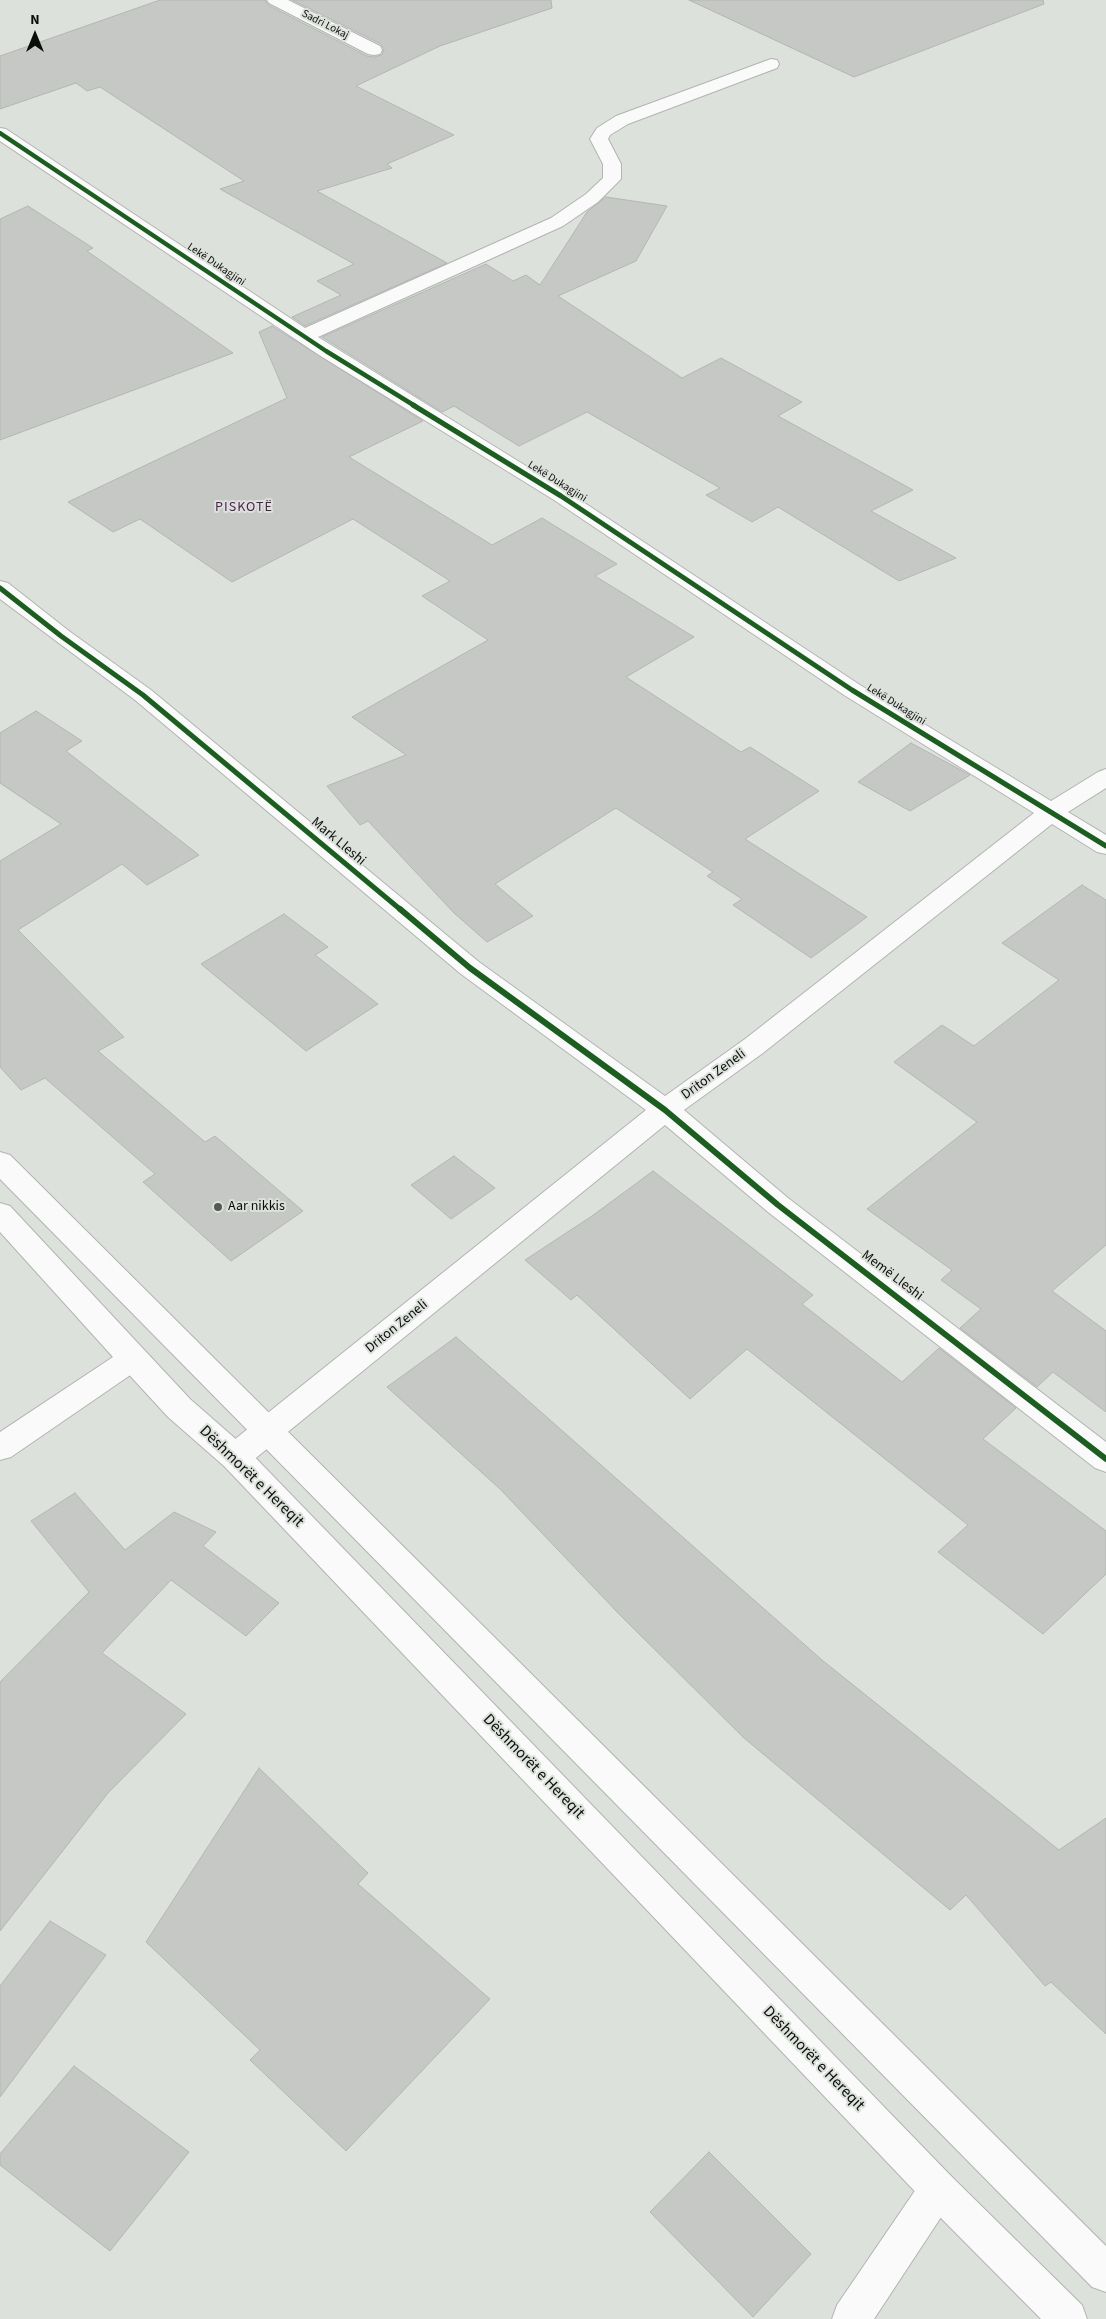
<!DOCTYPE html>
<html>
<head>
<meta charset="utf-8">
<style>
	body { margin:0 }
	#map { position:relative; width:1106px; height:2319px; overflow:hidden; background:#dde1dc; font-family:"Source Sans 3",sans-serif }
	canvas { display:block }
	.north { position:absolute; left:10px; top:10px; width:50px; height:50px; -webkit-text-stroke:4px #dce2db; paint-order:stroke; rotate:0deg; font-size:14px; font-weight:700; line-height:20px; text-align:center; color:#0c0e0c }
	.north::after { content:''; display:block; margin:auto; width:18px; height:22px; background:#0c0e0c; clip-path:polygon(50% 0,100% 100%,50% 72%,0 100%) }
</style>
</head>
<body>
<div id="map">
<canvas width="1106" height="2319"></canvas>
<div class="north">N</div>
</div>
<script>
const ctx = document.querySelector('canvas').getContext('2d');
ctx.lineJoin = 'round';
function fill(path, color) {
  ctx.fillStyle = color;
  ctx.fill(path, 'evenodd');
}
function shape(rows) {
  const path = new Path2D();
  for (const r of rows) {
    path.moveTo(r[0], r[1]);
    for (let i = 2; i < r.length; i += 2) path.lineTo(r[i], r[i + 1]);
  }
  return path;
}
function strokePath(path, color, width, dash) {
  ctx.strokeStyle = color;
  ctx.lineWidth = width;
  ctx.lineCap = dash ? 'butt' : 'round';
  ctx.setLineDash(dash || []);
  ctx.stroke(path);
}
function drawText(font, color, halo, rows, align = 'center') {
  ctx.font = font + ' "Source Sans 3",sans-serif';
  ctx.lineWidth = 4;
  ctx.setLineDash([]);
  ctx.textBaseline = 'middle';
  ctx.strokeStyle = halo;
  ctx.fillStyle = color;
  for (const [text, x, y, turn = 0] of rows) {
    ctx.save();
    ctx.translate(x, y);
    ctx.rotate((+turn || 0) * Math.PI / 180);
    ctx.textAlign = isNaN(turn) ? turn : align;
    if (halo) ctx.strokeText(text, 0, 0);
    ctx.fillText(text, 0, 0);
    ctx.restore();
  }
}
const building = shape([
	[160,0,265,0,268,5,367,56,374,57,382,55,384,49,381,44,292,0,551,0,552,8,440,46,356,86,454,135,387,164,392,168,317,191,447,263,305,326,292,317,341,295,317,281,354,264,220,189,244,181,100,87,87,91,76,83,0,109,0,56,160,0],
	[689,0,1043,0,1044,4,854,77,689,0],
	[606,197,667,206,636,261,558,296,682,378,721,358,802,402,778,416,913,490,871,511,956,558,899,581,778,507,752,522,706,495,720,488,587,412,519,446,454,406,442,412,322,337,486,264,513,281,526,275,540,285,587,212,606,197],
	[28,206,93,248,87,251,233,353,0,440,0,219,28,206],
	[272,326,423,421,349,457,492,545,542,518,617,564,595,576,694,637,626,677,741,752,750,747,819,791,745,839,867,917,811,958,733,905,742,899,707,876,713,872,616,808,495,884,533,916,487,942,454,913,368,821,360,825,327,786,406,755,352,717,488,640,422,596,450,581,353,519,232,582,140,519,113,532,68,502,287,398,259,332,272,326],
	[36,711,82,741,66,751,199,855,147,885,122,864,18,930,124,1037,98,1051,205,1142,215,1136,303,1211,231,1261,143,1182,155,1174,45,1078,21,1090,0,1067,0,861,61,824,0,783,0,733,36,711],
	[911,743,970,775,910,811,858,782,911,743],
	[1082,885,1106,900,1106,1245,1052,1291,1106,1331,1106,1412,1053,1372,1037,1387,960,1328,981,1309,941,1280,952,1270,867,1209,977,1122,894,1062,942,1025,974,1046,1059,980,1002,943,1082,885],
	[284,914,328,947,315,955,378,1004,306,1051,201,964,284,914],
	[454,1156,495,1188,451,1219,411,1185,454,1156],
	[653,1171,813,1295,802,1304,902,1382,939,1348,1016,1408,983,1439,1106,1531,1106,1574,1043,1634,938,1552,968,1525,747,1349,690,1399,577,1295,571,1300,525,1260,592,1216,653,1171],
	[456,1337,822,1660,1059,1850,1106,1818,1106,2034,1051,1982,1045,1986,966,1895,950,1910,744,1738,619,1614,500,1489,387,1387,456,1337],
	[75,1493,125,1550,174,1512,216,1532,203,1546,279,1603,246,1636,171,1580,102,1653,186,1714,108,1793,0,1931,0,1682,89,1592,31,1521,75,1493],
	[259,1768,368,1873,358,1884,490,1999,346,2151,250,2060,260,2050,146,1942,259,1768],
	[50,1921,106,1955,0,2097,0,1986,50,1921],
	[74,2066,189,2152,110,2251,0,2165,0,2154,74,2066],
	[709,2152,811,2254,753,2317,650,2212,709,2152]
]);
fill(building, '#c5c8c4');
strokePath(building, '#b3b6b2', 1);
const street = shape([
	[267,0,288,0,380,46,382,50,380,54,374,55,368,54,269,3,267,0],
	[771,59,777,60,779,64,777,68,628,124,610,135,608,139,621,164,621,179,598,202,563,226,318,337,568,492,860,685,1051,801,1098,772,1106,769,1106,788,1068,812,1106,835,1106,854,1097,852,1052,824,763,1053,684,1110,788,1198,1106,1442,1106,1472,1095,1468,768,1212,665,1125,246,1466,235,1469,224,1466,220,1457,224,1448,646,1110,461,974,135,700,0,599,0,581,8,583,69,631,151,690,479,962,665,1096,745,1039,1034,813,844,695,554,500,319,355,0,141,0,128,6,129,305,328,551,218,586,194,603,178,603,164,590,139,597,128,616,116,771,59],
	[132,1347,142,1351,147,1359,142,1367,11,1457,0,1460,0,1432,122,1351,132,1347],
	[938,2170,951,2176,957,2189,951,2202,874,2319,832,2319,837,2305,925,2176,938,2170]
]);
const secondary = shape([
	[0,1152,10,1155,1106,2246,1106,2292,1092,2287,0,1179,0,1152],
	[0,1203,10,1206,190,1399,246,1448,951,2176,1082,2305,1087,2319,1041,2319,925,2202,224,1466,168,1417,122,1367,0,1232,0,1203]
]);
strokePath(street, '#b1b4b1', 2);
strokePath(secondary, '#b1b4b1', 2);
fill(street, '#fafafa');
fill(secondary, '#fafafa');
strokePath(shape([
	[0,133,326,351,415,406]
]), '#1b5e20', 4.5);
strokePath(shape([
	[413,405,561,496,852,690,1106,846],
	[0,588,61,636,143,695,401,910]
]), '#1b5e20', 5);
strokePath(shape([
	[400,909,470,968,665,1110,778,1205,1106,1459]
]), '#1b5e20', 6);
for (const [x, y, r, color] of [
	[218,1207,5,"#555855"]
]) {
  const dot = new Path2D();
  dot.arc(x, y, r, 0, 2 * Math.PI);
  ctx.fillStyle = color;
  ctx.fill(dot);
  strokePath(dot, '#dce2db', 2);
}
drawText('11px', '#0c0e0c', '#dce2db', [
	["Sadri Lokaj",325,25,27],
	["Lekë Dukagjini",216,265,34],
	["Lekë Dukagjini",557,482,32],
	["Lekë Dukagjini",896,705,32]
]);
ctx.letterSpacing = '1px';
drawText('14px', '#4b1d4f', '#dce2db', [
	["PISKOTË",244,508]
]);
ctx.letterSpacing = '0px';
drawText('14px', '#0c0e0c', '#dce2db', [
	["Mark Lleshi",338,842,40],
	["Driton Zeneli",714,1075,-36],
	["Memë Lleshi",892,1276,37],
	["Driton Zeneli",397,1327,-39]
]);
drawText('14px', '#0c0e0c', '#dce2db', [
	["Aar nikkis",228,1207]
], 'left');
drawText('16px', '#0c0e0c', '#dce2db', [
	["Dëshmorët e Hereqit",251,1477,44],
	["Dëshmorët e Hereqit",533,1767,46],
	["Dëshmorët e Hereqit",813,2059,46]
]);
</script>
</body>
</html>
